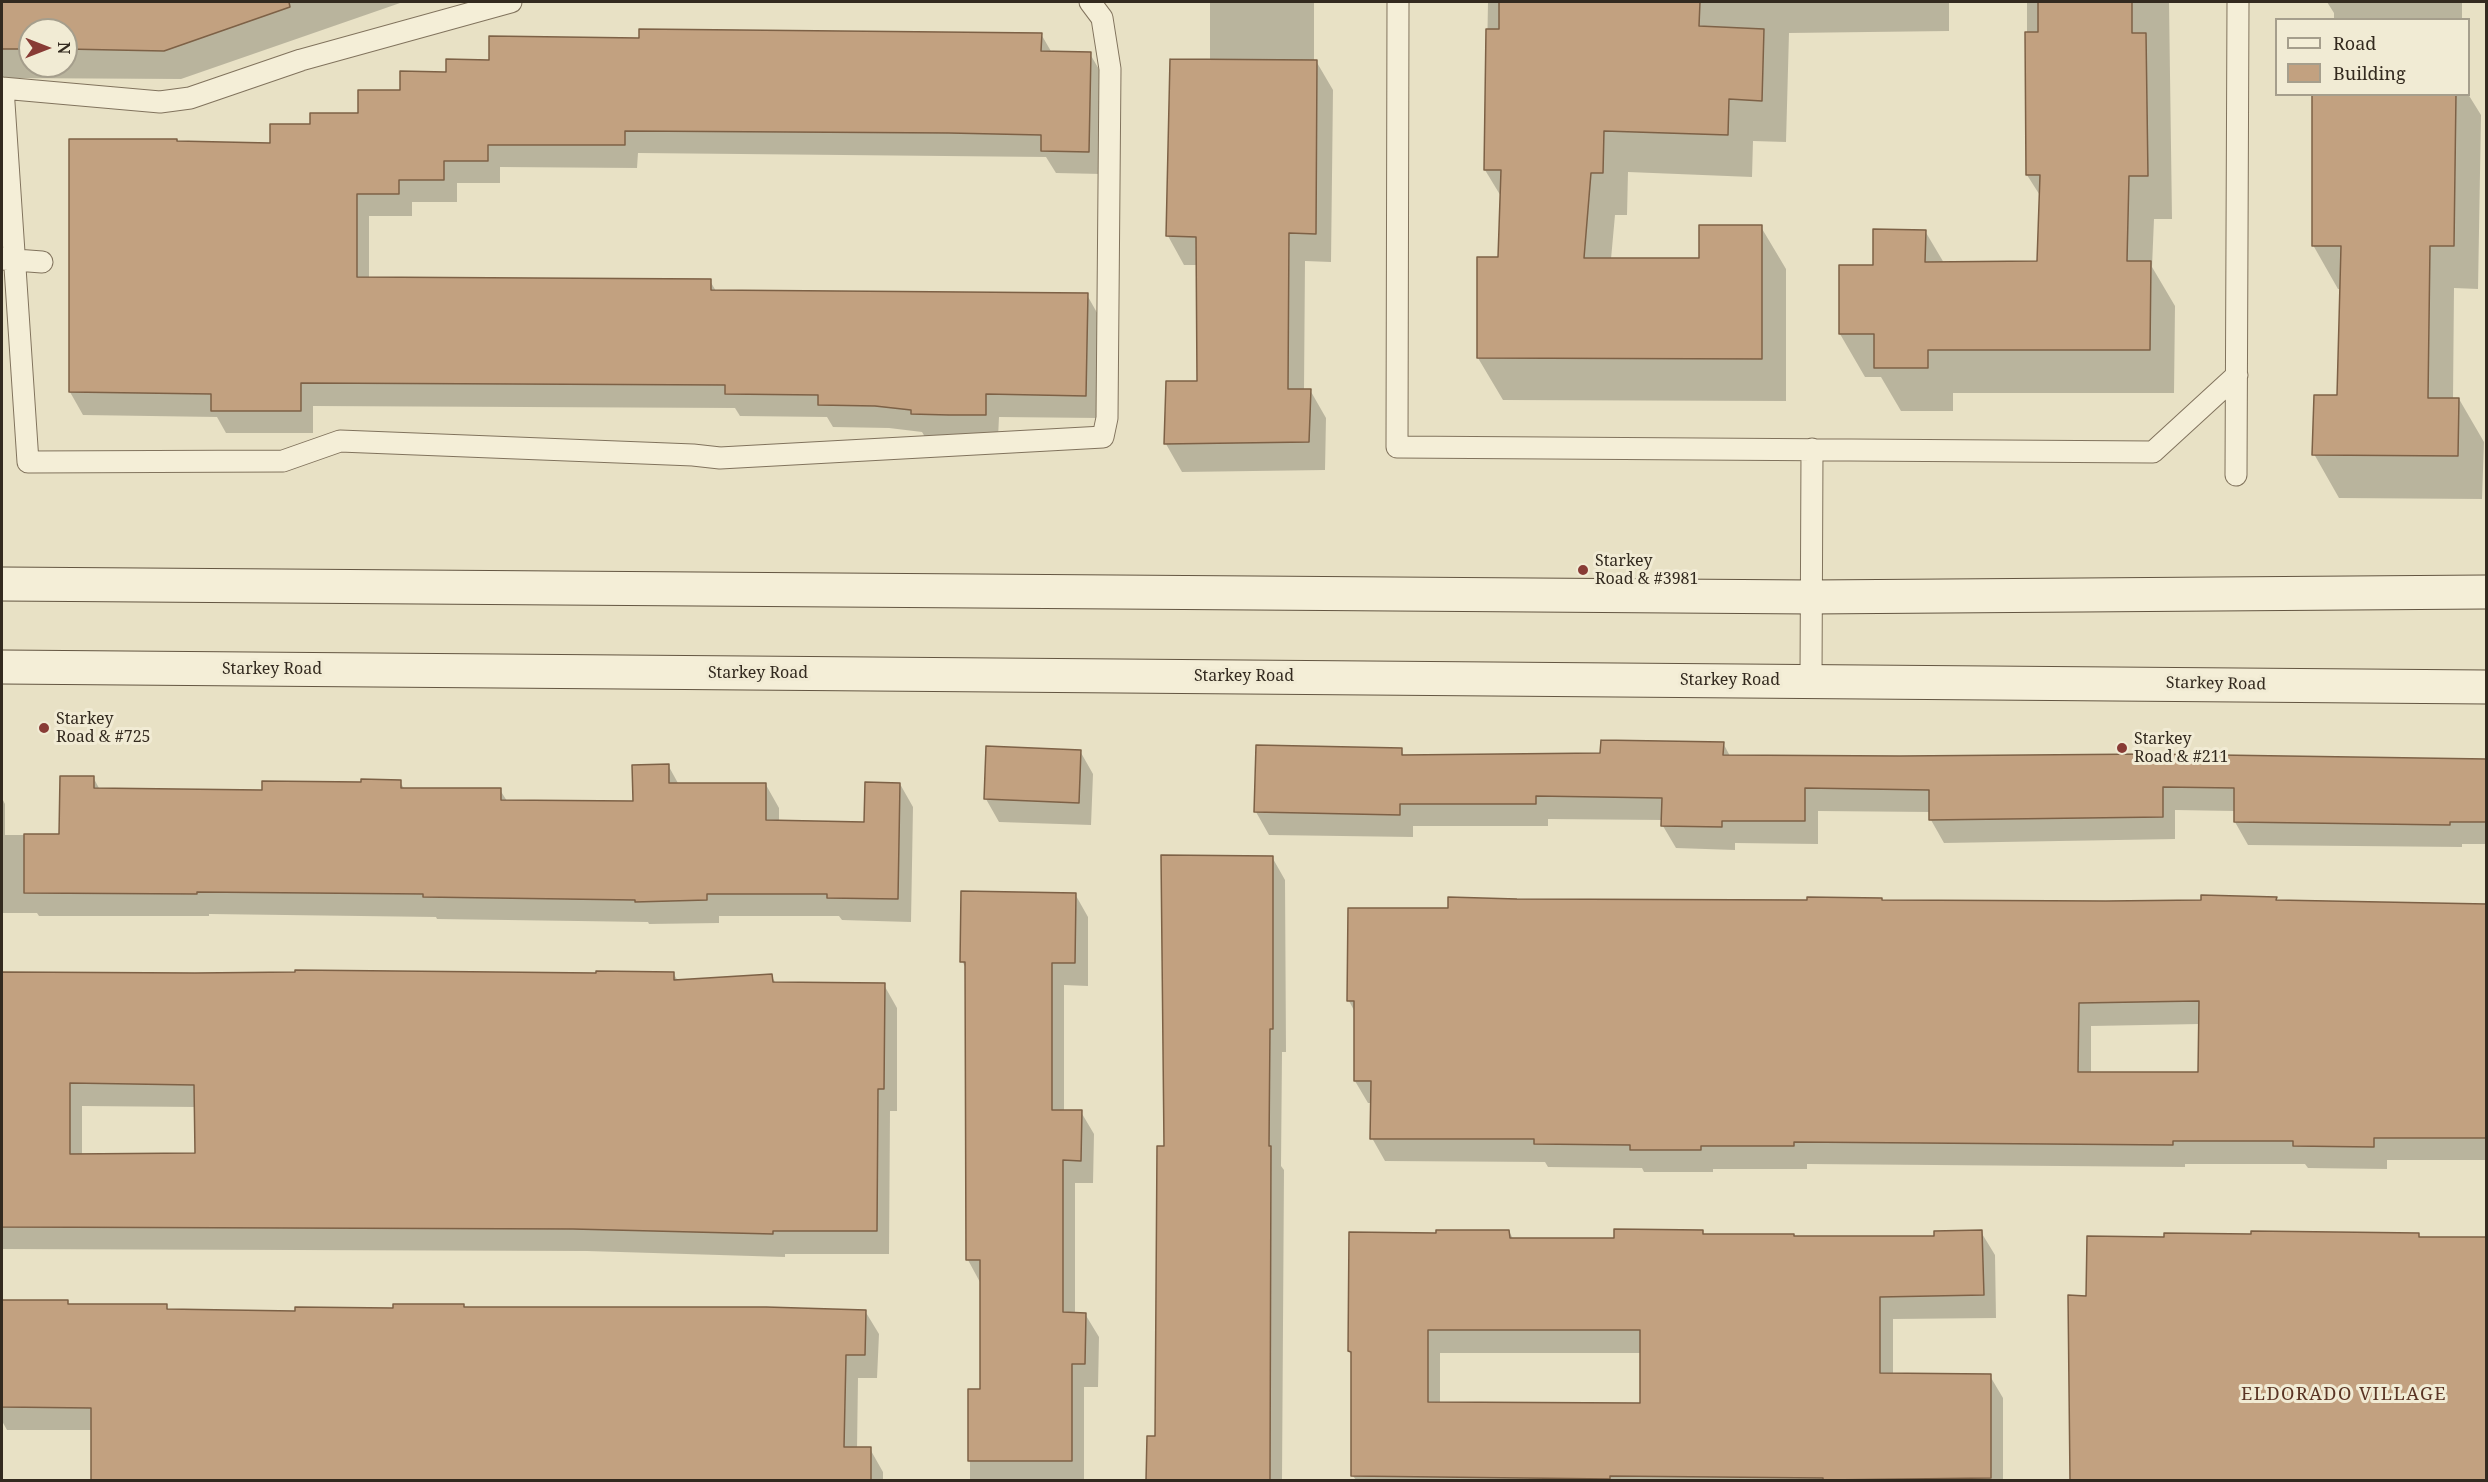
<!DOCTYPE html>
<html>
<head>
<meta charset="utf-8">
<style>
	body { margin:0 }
	#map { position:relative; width:2488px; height:1482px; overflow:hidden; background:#e8e1c5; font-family:"Noto Serif",serif }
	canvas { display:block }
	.frame { position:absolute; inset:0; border:3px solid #332a1f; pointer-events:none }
	.legend { position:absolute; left:2275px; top:18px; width:195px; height:78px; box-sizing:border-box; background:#f1ebd4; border:2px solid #a59e8c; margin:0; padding:8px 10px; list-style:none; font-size:18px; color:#332a1f }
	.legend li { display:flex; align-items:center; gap:12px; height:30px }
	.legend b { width:30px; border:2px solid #a59e8c }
	.north { position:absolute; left:18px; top:18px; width:60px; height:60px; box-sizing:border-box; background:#f1ebd4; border:2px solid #a59e8c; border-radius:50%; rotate:90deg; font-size:16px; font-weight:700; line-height:24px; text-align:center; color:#332a1f }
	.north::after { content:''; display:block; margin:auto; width:21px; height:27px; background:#883b35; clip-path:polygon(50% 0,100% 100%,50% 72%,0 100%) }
</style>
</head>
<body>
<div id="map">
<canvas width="2488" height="1482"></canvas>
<div class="frame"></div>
<ul class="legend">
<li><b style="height:8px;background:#f4eed7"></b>Road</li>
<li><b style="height:16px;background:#c2a180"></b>Building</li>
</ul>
<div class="north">N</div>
</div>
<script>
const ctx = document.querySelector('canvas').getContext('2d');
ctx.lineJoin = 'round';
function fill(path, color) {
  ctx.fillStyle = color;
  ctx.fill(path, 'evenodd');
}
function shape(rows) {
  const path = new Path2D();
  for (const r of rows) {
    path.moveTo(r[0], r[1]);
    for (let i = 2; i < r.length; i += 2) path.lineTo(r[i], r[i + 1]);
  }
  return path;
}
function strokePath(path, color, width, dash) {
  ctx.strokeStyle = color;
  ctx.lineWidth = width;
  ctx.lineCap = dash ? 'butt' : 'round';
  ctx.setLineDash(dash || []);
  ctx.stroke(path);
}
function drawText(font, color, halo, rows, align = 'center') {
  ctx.font = font + ' "Noto Serif",serif';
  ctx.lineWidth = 6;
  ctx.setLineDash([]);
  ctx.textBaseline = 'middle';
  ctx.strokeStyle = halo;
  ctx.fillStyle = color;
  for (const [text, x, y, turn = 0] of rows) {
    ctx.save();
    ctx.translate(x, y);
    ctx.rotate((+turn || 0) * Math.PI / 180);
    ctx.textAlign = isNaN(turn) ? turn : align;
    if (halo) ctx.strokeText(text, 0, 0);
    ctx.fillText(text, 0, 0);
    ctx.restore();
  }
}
fill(shape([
	[2,2,403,2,181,79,2,78],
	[30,30,66,30,66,66,30,66],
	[1210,2,1314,2,1314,61,1316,61,1333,90,1331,262,1305,261,1304,390,1310,390,1326,418,1325,470,1182,472,1166,444,1198,383,1198,265,1184,265,1168,236,1210,61],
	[1488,2,1949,2,1949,31,1789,33,1786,142,1753,141,1752,177,1628,172,1627,215,1615,215,1611,259,1700,260,1761,227,1786,269,1786,401,1503,400,1478,358,1500,259,1502,198,1485,170],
	[2027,2,2169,2,2172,219,2154,219,2152,267,2175,306,2174,393,1953,393,1953,411,1901,411,1881,377,1865,377,1840,334,1874,266,1925,231,1944,263,2039,263,2041,197,2027,175],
	[2327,2,2462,2,2462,20,2334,20,2334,13],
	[1041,34,1052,53,1090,54,1103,76,1101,174,1056,173,1046,157,638,153,637,168,500,167,500,183,457,183,457,202,412,202,412,216,369,216,369,278,710,281,716,291,1087,295,1100,318,1099,418,999,417,998,438,925,437,922,432,889,428,833,427,827,417,740,416,735,408,313,406,313,433,226,433,217,417,83,415,70,392,178,143,271,144,311,126,359,115,401,92,447,74,490,61,640,39],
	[2314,94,2468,94,2481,115,2478,289,2454,288,2453,399,2459,399,2484,442,2482,499,2339,498,2314,454,2338,396,2341,289,2338,289,2313,245],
	[1723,743,1730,756,1900,758,2152,755,2486,760,2486,844,2462,844,2462,847,2248,845,2235,822,2235,811,2175,810,2175,839,1944,843,1931,820,1931,812,1818,811,1818,844,1735,843,1735,850,1676,848,1663,826,1663,820,1548,819,1548,826,1413,826,1413,837,1269,835,1256,812,1401,750,1404,756,1602,754],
	[1080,751,1093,774,1091,825,999,822,986,799],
	[668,765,679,785,766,785,779,808,779,822,866,823,900,784,913,807,911,922,842,920,839,916,719,916,719,923,649,924,648,922,437,919,436,917,209,914,209,916,39,916,37,913,2,913,2,798,5,804,5,835,61,835,93,777,100,790,263,791,400,782,405,790,500,790,507,801,634,803],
	[1272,857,1285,880,1286,1052,1282,1052,1281,1166,1284,1170,1282,1480,1148,1480,1148,1438,1156,1438,1166,1147],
	[1075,894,1088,917,1088,986,1064,985,1064,1111,1081,1112,1094,1134,1093,1183,1075,1183,1075,1314,1085,1314,1099,1337,1098,1387,1084,1387,1084,1480,970,1480,970,1390,981,1390,981,1284,968,1260,967,970,962,961],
	[2276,898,2278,902,2486,905,2486,1160,2387,1160,2387,1169,2308,1168,2305,1164,2185,1164,2185,1167,1807,1164,1807,1169,1713,1169,1713,1172,1644,1172,1642,1168,1548,1167,1545,1162,1385,1161,1372,1138,1372,1103,1368,1103,1355,1081,1356,1014,1349,1001,1450,910,1517,901,2106,903],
	[2200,1024,2199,1073,2091,1073,2091,1026],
	[2,972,195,975,673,973,678,981,771,976,776,983,884,985,897,1008,897,1111,890,1111,889,1254,785,1254,785,1257,587,1251,2,1249],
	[82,1106,196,1107,197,1155,82,1156],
	[1509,1231,1513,1239,1616,1239,1702,1231,1704,1235,1795,1237,1936,1237,1981,1232,1995,1255,1996,1318,1893,1319,1893,1375,1990,1376,2003,1398,2003,1480,1356,1480,1353,1476,1352,1356,1349,1351,1437,1234],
	[1440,1353,1641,1353,1641,1404,1440,1403],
	[2418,1234,2420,1238,2486,1238,2486,1480,2072,1480,2070,1297,2087,1297],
	[2,1301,67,1302,69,1306,166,1305,169,1311,297,1312,465,1309,865,1311,879,1334,877,1378,858,1378,857,1449,870,1449,883,1472,883,1480,2,1480,93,1479,93,1430,7,1430,2,1421]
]), '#0003');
const building = shape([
	[2,2,289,2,290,7,164,51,66,49,66,30,30,30,30,49,2,49,2,2],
	[1499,2,1700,2,1699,26,1764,29,1762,101,1729,99,1728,135,1604,131,1603,173,1591,173,1584,258,1699,258,1699,225,1762,225,1762,359,1477,358,1477,257,1498,257,1501,170,1484,170,1486,29,1499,29,1499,2],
	[2038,2,2132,2,2132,33,2146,33,2148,176,2129,176,2127,261,2151,261,2150,350,1928,350,1928,368,1874,368,1874,334,1839,334,1839,265,1873,265,1873,229,1926,230,1925,262,2037,261,2040,175,2026,175,2025,32,2038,32,2038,2],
	[639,29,1042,33,1041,51,1091,52,1089,152,1041,151,1041,135,949,133,625,131,625,145,488,145,488,161,444,161,444,180,399,180,399,194,357,194,357,277,711,279,711,290,1088,293,1086,396,986,394,986,415,949,415,911,414,911,410,875,406,818,405,818,395,725,394,725,385,301,383,301,411,211,411,211,394,69,392,69,139,177,139,177,141,270,143,270,124,310,124,310,113,358,113,358,90,400,90,400,71,446,72,446,59,489,60,489,36,639,38,639,29],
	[1170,59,1317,60,1316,234,1289,233,1288,389,1311,389,1309,442,1164,444,1166,381,1197,381,1196,237,1166,236,1170,59],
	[2312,94,2456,94,2454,246,2430,246,2428,398,2459,398,2458,456,2312,455,2314,395,2337,395,2341,246,2312,246,2312,94],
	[1601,740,1724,742,1723,755,1900,756,2152,754,2487,759,2487,822,2450,822,2450,825,2234,822,2234,788,2163,787,2163,817,1929,820,1929,790,1805,788,1805,821,1722,821,1722,827,1661,826,1662,798,1536,796,1536,804,1400,804,1400,815,1254,812,1256,745,1402,748,1402,755,1600,753,1601,740],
	[986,746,1081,750,1079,803,984,799,986,746],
	[669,764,669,783,766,783,766,820,864,822,865,782,900,783,898,899,827,898,827,894,707,894,707,900,635,902,635,900,423,897,423,894,197,892,197,894,24,893,24,834,59,834,60,776,94,776,94,788,262,790,262,781,361,782,361,779,401,780,401,788,501,788,501,800,633,801,632,765,669,764],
	[1161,855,1273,856,1273,1029,1270,1029,1269,1146,1271,1146,1270,1480,1146,1480,1147,1436,1155,1436,1157,1146,1164,1146,1161,855],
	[961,891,1076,893,1075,963,1052,963,1052,1110,1082,1110,1081,1161,1063,1160,1063,1312,1086,1313,1085,1364,1072,1364,1072,1461,968,1461,968,1389,980,1389,980,1260,966,1260,965,962,960,962,961,891],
	[2201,895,2277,897,2276,900,2487,904,2487,1138,2374,1138,2374,1147,2293,1146,2293,1141,2173,1141,2173,1145,1794,1142,1794,1146,1701,1146,1701,1150,1630,1150,1630,1145,1534,1144,1534,1139,1370,1139,1371,1081,1354,1081,1354,1001,1347,1001,1348,908,1448,908,1448,897,1517,899,1807,900,1807,897,1882,898,1882,900,2106,901,2201,900,2201,895],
	[2199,1001,2198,1072,2078,1072,2079,1003,2199,1001],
	[295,970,596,973,596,971,674,972,674,980,772,974,773,982,885,983,884,1089,878,1089,877,1231,773,1231,773,1234,573,1229,2,1227,2,972,195,973,295,972,295,970],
	[70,1083,194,1085,195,1153,70,1154,70,1083],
	[1614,1229,1703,1230,1703,1234,1794,1234,1794,1236,1934,1236,1934,1231,1982,1230,1984,1295,1880,1297,1880,1373,1991,1374,1991,1478,1823,1480,1823,1478,1610,1476,1610,1479,1351,1476,1351,1352,1348,1351,1349,1232,1436,1233,1436,1230,1509,1230,1510,1238,1614,1238,1614,1229],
	[1428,1330,1640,1330,1640,1403,1428,1402,1428,1330],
	[2251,1231,2419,1233,2419,1237,2487,1237,2487,1480,2070,1480,2068,1295,2086,1296,2087,1236,2164,1237,2164,1233,2251,1234,2251,1231],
	[2,1300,68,1300,68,1304,167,1304,167,1309,295,1311,295,1307,393,1308,393,1304,464,1304,464,1307,766,1307,866,1310,865,1355,846,1355,844,1447,871,1447,871,1480,91,1480,91,1408,2,1407,2,1300]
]);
fill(building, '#c2a180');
strokePath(building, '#7d6146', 1.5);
const lane = shape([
	[1398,2,1397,447,2153,452,2237,375],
	[2,88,160,102,190,98,301,60,511,2],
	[3,88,28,462,283,461,340,441,693,455,720,458,1103,437,1107,418,1110,69,1102,18,1090,2],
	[2,259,42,262],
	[2236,475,2238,2],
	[1811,680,1812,449]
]);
const secondary = shape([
	[2,584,1811,597,2486,592],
	[2,667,2486,687]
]);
strokePath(lane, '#81735d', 23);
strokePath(secondary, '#635541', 35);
strokePath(lane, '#f4eed7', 21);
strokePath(secondary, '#f4eed7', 33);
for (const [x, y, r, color] of [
	[1583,570,6,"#883b35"],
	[44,728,6,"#883b35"],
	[2122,748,6,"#883b35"]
]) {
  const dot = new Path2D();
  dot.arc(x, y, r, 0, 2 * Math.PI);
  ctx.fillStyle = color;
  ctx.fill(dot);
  strokePath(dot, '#f1ebd4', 2);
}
drawText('16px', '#332a1f', '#f1ebd4', [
	["Starkey",1595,561],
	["Road & #3981",1595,579],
	["Starkey",56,719],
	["Road & #725",56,737],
	["Starkey",2134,739],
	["Road & #211",2134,757]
], 'left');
drawText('16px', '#332a1f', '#f1ebd4', [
	["Starkey Road",272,669],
	["Starkey Road",758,673],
	["Starkey Road",1244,676],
	["Starkey Road",1730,680],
	["Starkey Road",2216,684,1]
]);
ctx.letterSpacing = '1.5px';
drawText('18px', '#5a3424', '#f1ebd4', [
	["ELDORADO VILLAGE",2344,1395]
]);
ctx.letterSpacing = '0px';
</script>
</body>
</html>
